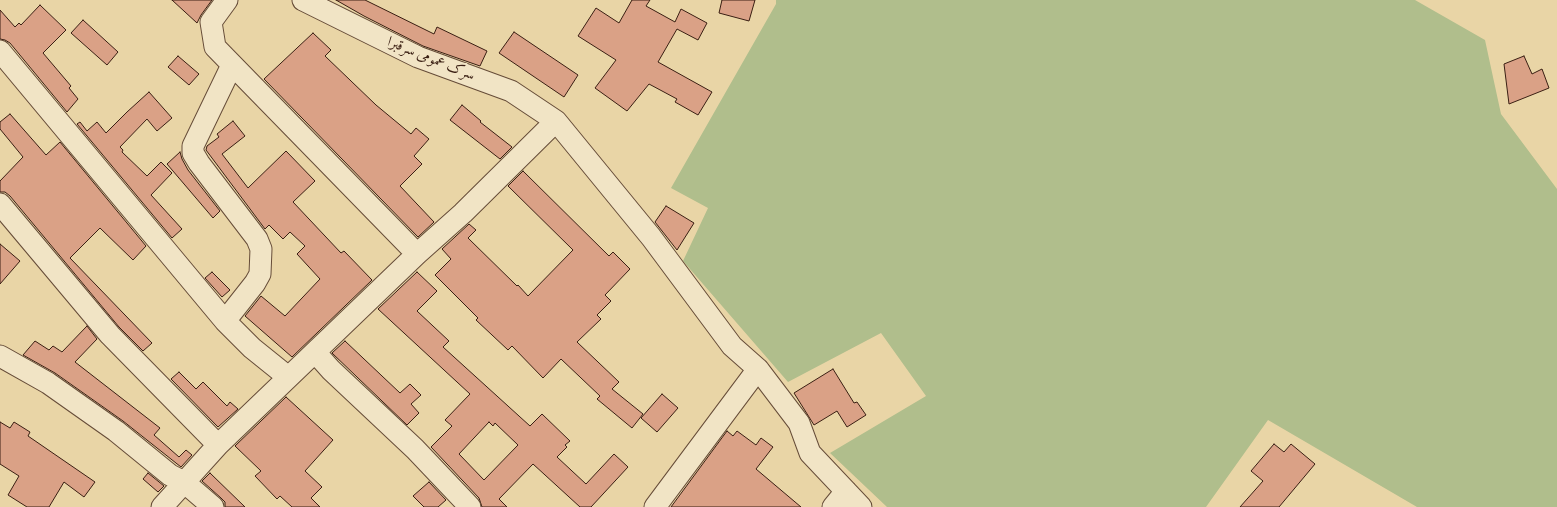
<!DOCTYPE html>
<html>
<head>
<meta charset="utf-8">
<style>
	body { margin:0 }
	canvas { display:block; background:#e9d5a6 }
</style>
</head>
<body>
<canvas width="1557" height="507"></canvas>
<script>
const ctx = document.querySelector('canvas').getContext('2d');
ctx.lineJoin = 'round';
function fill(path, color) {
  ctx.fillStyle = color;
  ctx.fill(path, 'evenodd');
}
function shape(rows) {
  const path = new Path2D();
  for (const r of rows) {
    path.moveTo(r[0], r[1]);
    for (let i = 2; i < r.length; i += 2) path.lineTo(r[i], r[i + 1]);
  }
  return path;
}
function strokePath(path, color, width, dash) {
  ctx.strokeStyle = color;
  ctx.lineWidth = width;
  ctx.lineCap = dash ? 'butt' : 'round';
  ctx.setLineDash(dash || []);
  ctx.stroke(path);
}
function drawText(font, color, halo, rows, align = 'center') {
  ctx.font = font + ' Alegreya,Amiri,serif';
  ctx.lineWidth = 4;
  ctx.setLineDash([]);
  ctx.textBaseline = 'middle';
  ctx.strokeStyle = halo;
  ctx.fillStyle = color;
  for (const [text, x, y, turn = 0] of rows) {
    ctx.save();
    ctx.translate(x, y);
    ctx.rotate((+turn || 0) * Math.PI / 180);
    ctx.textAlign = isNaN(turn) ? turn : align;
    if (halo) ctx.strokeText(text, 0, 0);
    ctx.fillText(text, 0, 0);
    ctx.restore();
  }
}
fill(shape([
	[776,0,1415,0,1485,40,1501,114,1557,189,1557,507,1417,507,1268,420,1206,507,887,507,830,453,926,396,881,333,788,382,683,261,708,208,671,188,776,4]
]), '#b0be8c');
const building = shape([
	[172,0,212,0,201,15,197,23,172,0],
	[336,0,365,0,434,34,437,27,487,51,480,66,423,46,364,16,336,0],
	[632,0,650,0,646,6,675,22,681,9,707,23,698,40,677,29,658,62,712,92,698,115,675,102,677,99,649,84,627,111,595,88,616,60,578,36,596,8,619,23,632,0],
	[722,0,755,0,749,21,719,13,722,0],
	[40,5,66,30,43,53,71,86,69,88,78,99,67,112,10,43,5,40,0,39,0,10,15,27,19,23,21,25,40,5],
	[83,20,118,52,107,65,71,33,83,20],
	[514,32,578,75,564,97,499,53,514,32],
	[313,33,331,50,325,56,376,105,411,134,416,128,429,139,414,156,422,164,400,186,434,222,418,237,264,79,313,33],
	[178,56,199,74,189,85,168,67,178,56],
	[1524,56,1532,74,1542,69,1549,88,1509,104,1504,64,1524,56],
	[149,92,172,118,157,131,147,119,120,147,123,150,122,152,147,176,161,162,172,173,151,195,182,229,172,238,77,124,80,122,87,131,97,122,106,133,127,112,149,92],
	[462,105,481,121,480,122,512,147,500,159,450,120,462,105],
	[10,114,46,155,60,142,146,246,133,260,100,228,70,258,152,343,143,351,119,327,10,196,5,192,0,192,0,181,23,157,0,129,0,122,10,114],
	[233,121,245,136,222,154,248,188,286,151,315,181,293,202,341,253,344,251,372,280,292,357,245,316,261,296,285,316,320,279,297,254,305,246,290,232,283,239,269,225,265,229,206,150,207,146,219,137,217,134,233,121],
	[180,152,182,159,188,170,220,211,213,218,167,164,180,152],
	[523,171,609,256,613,252,630,269,605,295,611,301,597,315,601,319,577,342,619,382,612,389,643,414,632,428,597,399,600,396,561,359,543,378,512,346,508,350,476,320,478,318,435,275,451,259,442,249,469,224,476,230,468,238,517,286,518,285,528,296,573,250,508,186,523,171],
	[666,206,694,223,677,250,655,222,666,206],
	[0,244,20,261,0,284,0,244],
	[212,272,230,290,222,297,205,278,212,272],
	[417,272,437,291,417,311,449,341,443,347,530,426,542,414,570,441,565,445,567,447,557,457,586,484,614,454,628,467,591,507,580,507,533,464,499,499,507,507,482,507,479,498,431,447,452,426,445,420,470,394,378,309,417,272],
	[489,422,493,426,495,423,518,445,484,480,459,454,489,422],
	[87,326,97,339,75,362,160,428,154,435,179,457,186,450,192,455,181,467,123,421,55,373,23,355,35,341,49,350,53,346,62,352,87,326],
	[345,341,400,393,410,384,421,395,411,404,419,413,407,425,332,353,345,341],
	[833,369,854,403,857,402,866,415,847,427,837,411,814,425,794,393,833,369],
	[179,372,196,389,203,382,227,406,230,402,238,409,218,427,171,379,179,372],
	[662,394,678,408,657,432,641,418,662,394],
	[286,397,333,440,305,471,322,487,311,498,320,507,292,507,280,496,277,499,255,476,261,471,235,446,286,397],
	[0,422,10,428,14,422,30,432,28,436,95,482,84,497,64,482,49,507,27,507,8,495,19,476,0,464,0,422],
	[727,431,733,436,737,431,756,445,761,438,773,447,756,469,801,507,671,507,727,431],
	[1274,444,1284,452,1291,444,1315,464,1279,507,1240,507,1263,481,1251,471,1274,444],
	[148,473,164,486,158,492,143,479,148,473],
	[210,473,245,507,225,507,225,502,221,498,202,481,210,473],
	[429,482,446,500,438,507,424,507,413,496,429,482]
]);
fill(building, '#daa186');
strokePath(building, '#3a1f13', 1);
const minor = shape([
	[227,0,211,22,215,47,417,254],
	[303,0,418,57,511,91,556,121,651,237,732,346,758,369,799,423,810,453,861,507],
	[0,51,225,321,252,348,288,377],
	[0,204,110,335,218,445],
	[225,321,255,283,260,274,261,249,257,239,199,163,193,153,193,146,232,65],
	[315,352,331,370,415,449,470,507],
	[0,356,48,383,116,431,170,475,184,482,213,507],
	[162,507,218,445,417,254,463,213,556,121],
	[655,507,758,369],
	[833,507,846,491]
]);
strokePath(minor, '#664c38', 23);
strokePath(minor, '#f1e4c5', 21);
drawText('15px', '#3a1f13', '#f1e4c5', [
	["سرک عمومی سرقبرا",431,59,22]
]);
</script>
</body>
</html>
